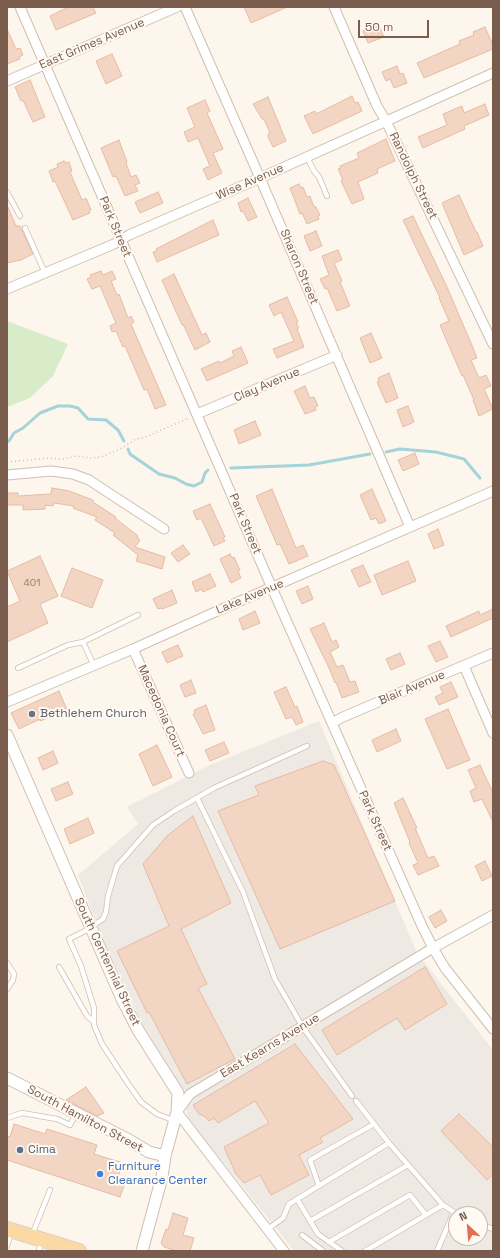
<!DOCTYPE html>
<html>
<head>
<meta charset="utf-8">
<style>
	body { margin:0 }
	#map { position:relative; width:500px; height:1258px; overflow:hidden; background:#fdf6ec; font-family:"Space Grotesk",sans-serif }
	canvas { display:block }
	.frame { position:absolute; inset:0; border:8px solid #7a5c4d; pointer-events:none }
	.north { position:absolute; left:448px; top:1206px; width:40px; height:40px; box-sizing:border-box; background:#fffaf3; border:1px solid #cabbb1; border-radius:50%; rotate:334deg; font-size:11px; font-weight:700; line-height:16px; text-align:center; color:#7a5c4d }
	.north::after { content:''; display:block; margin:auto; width:14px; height:18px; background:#e76f51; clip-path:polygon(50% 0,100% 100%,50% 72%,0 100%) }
	.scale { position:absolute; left:358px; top:20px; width:71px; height:18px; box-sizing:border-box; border:2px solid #7a5c4d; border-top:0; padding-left:5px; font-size:12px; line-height:14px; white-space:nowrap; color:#7a5c4d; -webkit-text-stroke:3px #fffaf3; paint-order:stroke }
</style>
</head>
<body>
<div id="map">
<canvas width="500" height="1258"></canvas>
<div class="frame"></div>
<div class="north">N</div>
<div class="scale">50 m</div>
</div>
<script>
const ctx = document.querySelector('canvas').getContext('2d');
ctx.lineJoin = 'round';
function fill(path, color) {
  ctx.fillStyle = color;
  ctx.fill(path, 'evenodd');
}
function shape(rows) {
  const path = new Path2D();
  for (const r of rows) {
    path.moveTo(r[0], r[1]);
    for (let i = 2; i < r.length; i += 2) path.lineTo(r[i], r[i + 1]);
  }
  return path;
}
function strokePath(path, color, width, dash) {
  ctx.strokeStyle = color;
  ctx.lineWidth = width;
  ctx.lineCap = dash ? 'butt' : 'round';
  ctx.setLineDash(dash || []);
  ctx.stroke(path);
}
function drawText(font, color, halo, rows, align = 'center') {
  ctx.font = font + ' "Space Grotesk",sans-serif';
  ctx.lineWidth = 4;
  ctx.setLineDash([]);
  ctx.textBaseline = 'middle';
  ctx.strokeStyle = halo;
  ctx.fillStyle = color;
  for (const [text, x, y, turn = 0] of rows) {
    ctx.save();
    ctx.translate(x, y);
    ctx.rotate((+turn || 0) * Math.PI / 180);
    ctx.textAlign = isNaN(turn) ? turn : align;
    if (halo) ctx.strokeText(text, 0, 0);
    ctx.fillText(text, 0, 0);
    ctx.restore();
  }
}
fill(shape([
	[319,721,417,953,493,1050,493,1251,294,1251,188,1118,182,1088,143,1025,108,953,78,875,138,824,127,807,210,765],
	[456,1214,480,1214,480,1238,456,1238]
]), '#efe9e4');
fill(shape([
	[7,321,68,344,53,376,30,398,7,407]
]), '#d8ecc9');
strokePath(shape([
	[7,442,9,441,14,433,23,428,40,413,58,406,70,406,78,408,88,419,106,420,118,430,124,441],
	[128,449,130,454,159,474,175,478,186,484,194,486,202,482,205,473,208,470],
	[386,452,400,449,436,452,464,459,480,478],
	[231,468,309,465,370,454]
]), '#a5d3da', 3);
const building = shape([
	[68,7,93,7,96,13,56,30,50,16,68,7],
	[244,7,287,7,251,23,244,7],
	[379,25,384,37,368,43,363,31,379,25],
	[485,27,493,45,493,49,424,78,417,63,460,44,459,41,474,35,473,32,485,27],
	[7,29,16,49,20,48,23,55,19,57,20,59,7,64,7,29],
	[112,54,122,76,106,84,96,61,112,54],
	[397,66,400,74,403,73,407,83,394,88,390,79,386,81,382,72,397,66],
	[30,80,45,117,33,122,23,100,21,101,15,87,30,80],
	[352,96,355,103,358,102,362,111,313,134,304,116,315,111,316,114,352,96],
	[268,97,286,141,273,147,268,137,268,134,270,133,264,119,262,119,253,104,268,97],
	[205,100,210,111,207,113,223,149,213,153,222,173,208,180,203,169,210,166,198,138,188,142,184,132,195,127,187,108,205,100],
	[485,104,489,115,464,126,465,129,423,148,418,137,447,125,443,114,462,106,464,113,485,104],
	[386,139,395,161,377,169,378,173,358,182,364,199,352,204,341,181,343,180,338,169,341,168,340,166,359,158,357,153,386,139],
	[119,140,127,162,126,163,131,177,136,175,140,183,135,185,138,191,125,196,116,176,113,177,101,148,119,140],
	[64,161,65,163,69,162,72,171,70,172,82,200,86,198,91,210,89,211,90,213,73,220,55,181,53,182,49,171,58,167,57,164,64,161],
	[299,184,301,188,303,187,307,197,310,196,314,207,316,207,320,215,318,216,319,219,307,224,302,213,300,214,290,188,299,184],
	[158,192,163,203,140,213,135,202,158,192],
	[459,195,476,232,477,232,483,246,464,255,442,203,459,195],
	[248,198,257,217,248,221,243,211,241,212,238,203,248,198],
	[7,205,16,226,20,226,33,254,21,260,7,263,7,205],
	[413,216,447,287,471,343,477,358,471,360,479,378,486,375,491,386,484,389,493,409,479,416,473,400,474,400,463,375,462,376,440,325,449,321,439,298,440,298,403,220,413,216],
	[213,220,219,235,157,262,153,252,157,251,156,249,213,220],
	[316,231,322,246,310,251,304,236,316,231],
	[338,250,342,260,334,263,342,281,340,282,350,306,337,311,327,288,325,289,320,279,329,275,322,256,338,250],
	[101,271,103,275,112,271,116,279,111,281,117,295,119,294,128,318,131,316,134,322,131,324,166,405,155,409,147,389,144,390,125,346,123,347,116,331,112,332,110,326,116,323,100,286,92,289,87,279,91,277,90,275,101,271],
	[174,274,202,335,206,333,210,342,195,350,183,324,182,325,162,280,174,274],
	[287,297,298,322,296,323,299,328,297,329,304,347,277,358,273,349,294,341,281,312,274,316,269,305,287,297],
	[371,333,382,358,370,363,360,338,371,333],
	[241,347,248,363,207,381,201,369,219,361,220,363,234,356,232,351,241,347],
	[389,373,398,398,386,403,377,382,379,381,378,378,389,373],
	[305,386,310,398,314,397,318,406,315,407,316,410,305,414,294,391,305,386],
	[408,406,414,422,403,427,397,410,408,406],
	[255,421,261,435,239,444,234,430,255,421],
	[415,453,419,464,403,471,398,460,415,453],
	[52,488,69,491,93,500,93,502,116,517,115,518,138,536,137,538,140,540,135,547,165,557,162,569,136,561,138,555,113,535,115,533,95,520,97,517,73,508,74,506,54,503,53,506,45,505,45,509,23,510,23,505,7,505,7,493,18,493,18,496,51,494,52,488],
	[272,489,296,548,303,545,308,556,289,564,280,544,277,545,256,496,272,489],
	[372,489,386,521,379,524,376,518,371,520,360,495,372,489],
	[210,504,225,537,223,538,225,541,214,546,201,518,197,520,193,511,210,504],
	[438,529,444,545,434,549,428,534,438,529],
	[183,545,190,554,178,562,171,553,183,545],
	[230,554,232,558,234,557,240,570,238,571,241,578,231,583,220,559,230,554],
	[40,556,58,596,40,604,48,623,7,642,7,607,20,601,7,571,40,556],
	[408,561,416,581,382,595,374,575,408,561],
	[363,565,371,582,359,587,351,570,363,565],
	[72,568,103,580,92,608,61,596,72,568],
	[210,574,216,586,203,592,202,589,196,592,192,582,210,574],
	[308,586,313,599,302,604,296,591,308,586],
	[172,590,177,603,162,609,161,608,158,609,153,599,172,590],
	[493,609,493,618,451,637,446,626,479,611,480,615,493,609],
	[255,611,260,623,243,630,239,619,255,611],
	[324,623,332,642,336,640,339,647,330,652,337,667,343,665,350,682,355,681,359,692,342,698,336,682,335,683,330,670,310,629,324,623],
	[440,641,448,657,436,662,428,646,440,641],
	[178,645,183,656,167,663,162,652,178,645],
	[400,653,405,664,391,670,386,659,400,653],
	[191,680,196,693,185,697,180,685,191,680],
	[451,682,458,697,439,705,435,697,443,693,440,687,451,682],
	[286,687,295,707,297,706,303,722,296,725,292,717,286,719,274,692,286,687],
	[59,691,68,712,56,717,55,715,40,721,40,719,19,729,11,713,59,691],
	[206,705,215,730,203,734,193,714,195,713,194,710,206,705],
	[448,709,470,760,447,769,425,719,448,709],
	[396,729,401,741,377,752,372,740,396,729],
	[224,742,229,753,210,761,205,750,224,742],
	[157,745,172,777,153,786,139,754,157,745],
	[53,751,58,763,43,770,38,758,53,751],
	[323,761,334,765,395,901,280,949,218,811,259,795,255,786,323,761],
	[480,765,493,793,493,822,482,799,474,802,470,791,476,788,468,770,480,765],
	[68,782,73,794,56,801,51,789,68,782],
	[403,798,417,828,415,828,428,858,434,856,439,866,418,875,413,865,418,863,409,843,410,842,394,803,403,798],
	[193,816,231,903,181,929,207,984,198,988,235,1059,187,1084,149,1012,147,1013,117,951,169,926,143,864,168,835,193,816],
	[88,818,94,833,70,844,64,829,88,818],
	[485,861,492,876,482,881,475,866,485,861],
	[441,910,447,921,435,928,429,917,441,910],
	[425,967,447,1004,405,1030,397,1018,337,1055,322,1030,425,967],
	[295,1044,353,1119,320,1138,323,1142,299,1155,309,1175,271,1195,260,1175,244,1183,236,1174,224,1147,269,1123,255,1101,218,1123,214,1118,209,1121,204,1116,199,1114,193,1105,295,1044],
	[86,1087,104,1113,97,1116,66,1100,86,1087],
	[459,1114,493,1147,493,1174,487,1180,441,1131,459,1114],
	[14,1124,45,1134,47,1129,97,1145,94,1154,123,1163,118,1177,126,1180,120,1197,7,1160,7,1136,10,1137,14,1124],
	[173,1213,188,1218,183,1235,194,1238,190,1251,176,1251,164,1247,161,1243,166,1229,168,1230,173,1213]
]);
fill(building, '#f3d5c3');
strokePath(building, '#e6bba3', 1);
const service = shape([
	[307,157,314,171,319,177,327,196],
	[7,192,20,216],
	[25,228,45,273],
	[83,642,138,615],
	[18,668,68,645,83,642,94,666],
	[197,798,243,892,275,979,302,1026,352,1096],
	[91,927,103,919,106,912,108,896,117,866,153,825,174,811,214,788,307,746],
	[91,928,69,939,81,966,94,1008,94,1025,102,1044,127,1082,141,1102,157,1114,175,1121],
	[7,963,14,974,13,980,7,989],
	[59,967,87,1016,94,1022],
	[356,1101,389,1143],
	[7,1118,22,1113,57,1119,70,1125,76,1114],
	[319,1186,310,1160,374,1124],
	[297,1199,318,1234,342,1251],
	[310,1221,408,1165],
	[480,1224,493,1229],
	[268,1229,283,1218,289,1204,389,1143,443,1205,457,1214],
	[32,1235,50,1190],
	[302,1235,323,1251],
	[329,1242,410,1195,426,1215],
	[7,1246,11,1232],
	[39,1251,41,1241],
	[365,1251,443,1205],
	[437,1251,454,1212]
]);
const minor = shape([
	[20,7,272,588,422,926,433,948,445,968,493,1029],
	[185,7,260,178,410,527],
	[334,7,377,106,386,121,493,344],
	[7,81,177,7],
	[7,289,114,244,129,235,260,178,493,73],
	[197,414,337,355],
	[7,475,51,471,73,474,89,480,164,529],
	[133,649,189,773],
	[464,666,493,733],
	[7,702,133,649,215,612,493,491],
	[332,723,343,717,493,653],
	[284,1251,177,1112,190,1094,433,948,493,915]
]);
const tertiary = shape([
	[7,735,122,999,138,1030,178,1093,177,1112,165,1156,162,1177,142,1251],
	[7,1078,129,1140,149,1152,165,1156]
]);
const primary = shape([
	[7,1229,79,1251]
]);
strokePath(service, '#d1beb0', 6);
strokePath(minor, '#d1beb0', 11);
strokePath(tertiary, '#d1beb0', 13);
strokePath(primary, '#dad1cd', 16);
strokePath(shape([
	[7,462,49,458,63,459,77,456,90,458,101,457,120,449,136,439,143,438,189,418]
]), '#d9b8a5', 1.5, [1, 3]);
strokePath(service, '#fff', 4.5);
strokePath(minor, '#fff', 9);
strokePath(tertiary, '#fff', 11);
strokePath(primary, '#fbd9a5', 14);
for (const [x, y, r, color] of [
	[32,714,4,"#6b7280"],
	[20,1150,4,"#5c6f8a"],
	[100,1174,4,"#3f7fe0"]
]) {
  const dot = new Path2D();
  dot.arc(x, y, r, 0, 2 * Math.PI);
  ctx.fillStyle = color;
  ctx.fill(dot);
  strokePath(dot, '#fffaf3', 1.5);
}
drawText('10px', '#987a6a', null, [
	["401",32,583]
]);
drawText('12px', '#7a5c4d', '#fffaf3', [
	["East Grimes Avenue",92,44,-23],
	["Randolph Street",413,176,64],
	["Wise Avenue",250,182,-24],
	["Park Street",115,227,67],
	["Sharon Street",299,267,67],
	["Clay Avenue",267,385,-23],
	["Park Street",245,524,67],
	["Lake Avenue",250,597,-23],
	["Blair Avenue",412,688,-23],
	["Macedonia Court",161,711,66],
	["Park Street",375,821,66],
	["South Centennial Street",107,962,65],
	["East Kearns Avenue",270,1046,-31],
	["South Hamilton Street",85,1119,28]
]);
drawText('12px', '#5b616d', '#fffaf3', [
	["Bethlehem Church",40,714]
], 'left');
drawText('12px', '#4e5e75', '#fffaf3', [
	["Cima",28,1150]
], 'left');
drawText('12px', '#366cbe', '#fffaf3', [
	["Furniture",108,1167],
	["Clearance Center",108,1181]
], 'left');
</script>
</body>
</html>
